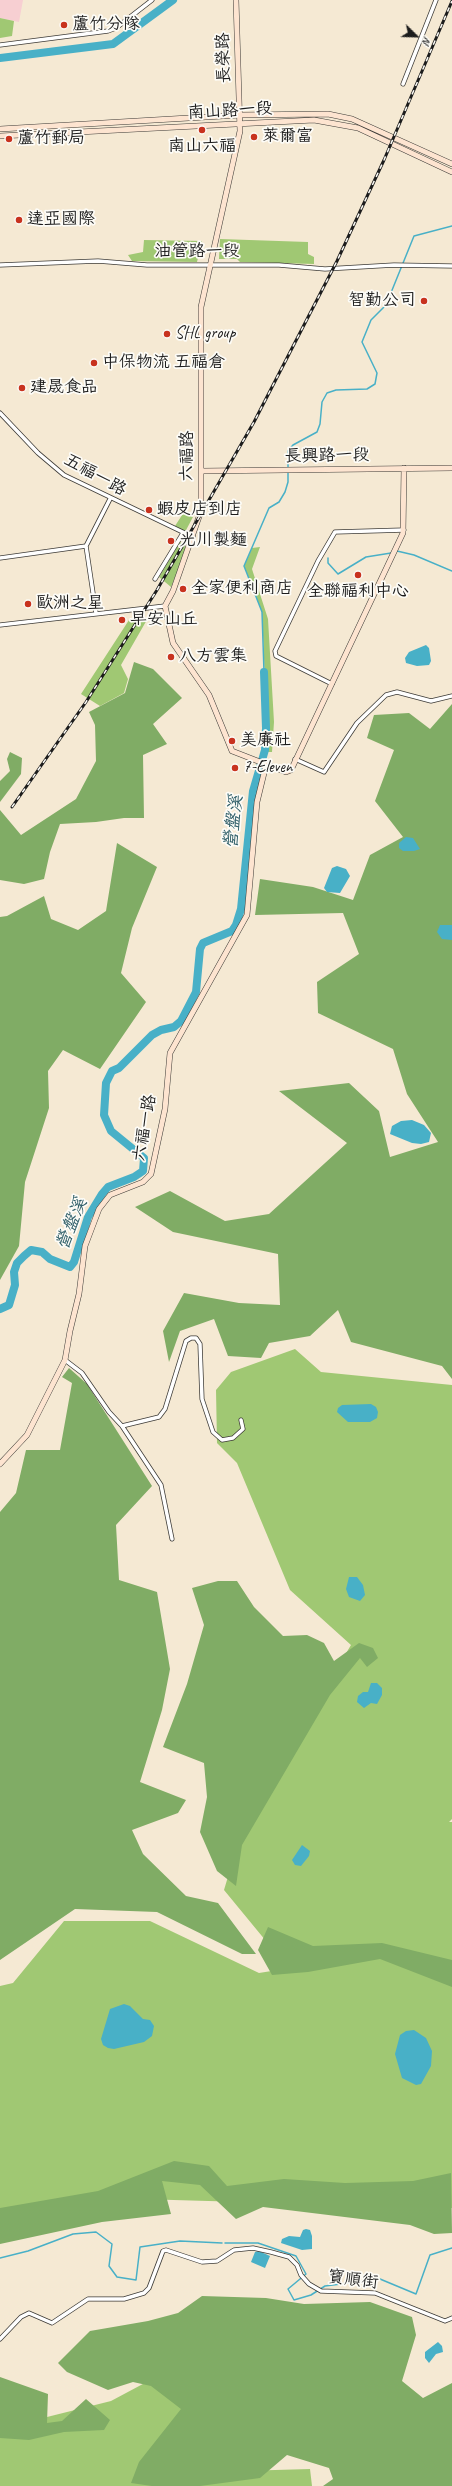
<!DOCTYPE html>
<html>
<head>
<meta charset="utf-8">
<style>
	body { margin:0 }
	#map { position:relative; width:452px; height:2486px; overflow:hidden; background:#f5e9d3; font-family:Caveat,sans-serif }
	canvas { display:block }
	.north { position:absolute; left:396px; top:16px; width:40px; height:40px; -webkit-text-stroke:3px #fdfcf7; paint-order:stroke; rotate:113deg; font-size:11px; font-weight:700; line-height:16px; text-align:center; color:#1c1c1c }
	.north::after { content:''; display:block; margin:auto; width:14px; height:18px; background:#1c1c1c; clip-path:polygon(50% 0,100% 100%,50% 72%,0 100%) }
</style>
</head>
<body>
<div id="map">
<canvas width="452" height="2486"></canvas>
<div class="north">N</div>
</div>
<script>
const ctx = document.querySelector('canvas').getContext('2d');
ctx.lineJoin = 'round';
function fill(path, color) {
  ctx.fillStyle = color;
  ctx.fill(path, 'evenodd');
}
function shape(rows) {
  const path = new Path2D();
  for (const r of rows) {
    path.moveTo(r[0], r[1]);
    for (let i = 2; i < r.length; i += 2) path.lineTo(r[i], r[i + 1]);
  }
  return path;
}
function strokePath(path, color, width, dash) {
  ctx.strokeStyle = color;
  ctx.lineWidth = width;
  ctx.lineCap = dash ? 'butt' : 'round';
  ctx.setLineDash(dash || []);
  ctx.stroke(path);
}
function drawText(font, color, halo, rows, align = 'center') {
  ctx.font = font + ' Caveat,"LXGW WenKai TC",sans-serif';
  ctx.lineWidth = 3.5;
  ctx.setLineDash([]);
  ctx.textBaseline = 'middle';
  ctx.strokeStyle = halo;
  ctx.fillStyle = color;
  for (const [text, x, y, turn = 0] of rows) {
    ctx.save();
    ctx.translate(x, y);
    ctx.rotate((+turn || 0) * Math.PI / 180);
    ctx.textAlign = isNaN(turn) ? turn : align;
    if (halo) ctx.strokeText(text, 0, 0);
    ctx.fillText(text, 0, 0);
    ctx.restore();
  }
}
fill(shape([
	[0,0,23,0,19,22,0,18]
]), '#f7cfd2');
fill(shape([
	[0,18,14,21,12,36,0,38],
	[220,239,308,242,308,254,314,257,314,264,240,262,237,259,219,259],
	[144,240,202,241,197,262,132,261,128,255,143,252],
	[184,512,193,517,185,532,175,526],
	[180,542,187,548,171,587,159,577],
	[260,547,252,569,268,619,274,722,272,752,265,752,267,727,262,612,244,566,252,548],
	[148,618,121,665,128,679,124,693,100,706,81,694,129,620],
	[295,1349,321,1372,452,1385,452,1819,449,1822,452,1822,452,1973,380,1949,275,1952,224,1890,244,1823,351,1645,290,1590,237,1463,217,1443,216,1390,231,1372],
	[64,1921,150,1921,259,1973,378,1954,452,1981,452,2208,104,2198,0,2228,0,1986,13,1983],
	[156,2377,188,2403,135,2474,310,2469,312,2486,0,2486,0,2425,3,2428,111,2401]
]), '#a0c873');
fill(shape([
	[134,662,153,669,182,698,153,724,167,744,143,755,144,818,124,818,96,822,60,824,50,852,44,879,24,884,0,880,0,810,21,835,76,799,96,761,95,725,89,712,125,693],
	[452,704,452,1379,442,1366,351,1342,338,1310,310,1336,269,1343,261,1358,228,1356,214,1319,180,1331,169,1362,163,1331,184,1293,239,1303,280,1305,278,1254,173,1232,135,1207,170,1191,225,1221,269,1214,347,1143,279,1091,349,1083,379,1111,390,1157,438,1142,407,1094,393,1049,318,1013,317,982,359,954,343,913,255,915,260,879,313,887,353,900,370,855,403,837,375,801,394,750,367,738,374,715,409,713,430,729],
	[10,752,22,758,21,774,0,802,0,781,10,771,7,759],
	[117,843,157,867,132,928,121,973,146,1002,100,1069,63,1050,48,1071,49,1108,25,1182,19,1246,0,1280,0,917,7,916,44,896,51,919,78,930,106,911],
	[69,1368,87,1384,152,1486,116,1525,119,1580,157,1592,170,1669,162,1710,140,1782,186,1800,178,1813,132,1830,143,1854,186,1896,218,1903,256,1954,242,1954,157,1912,75,1909,0,1960,0,1512,16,1493,26,1450,60,1450,72,1383,62,1377],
	[218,1581,237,1581,254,1607,283,1636,307,1635,324,1643,334,1661,359,1643,373,1648,378,1658,367,1667,360,1658,330,1695,242,1845,236,1886,217,1871,200,1832,207,1797,204,1763,163,1747,187,1684,204,1625,192,1588],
	[268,1927,313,1946,382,1943,452,1960,452,1987,380,1959,308,1972,272,1975,258,1950],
	[174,2161,209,2166,227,2186,284,2179,345,2183,413,2181,451,2173,452,2233,434,2234,410,2225,263,2207,236,2219,200,2185,162,2181,171,2214,102,2222,0,2244,0,2208,98,2191],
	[202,2296,266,2298,304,2304,370,2302,412,2317,416,2335,402,2381,423,2398,452,2383,452,2486,323,2486,333,2479,329,2468,287,2455,260,2478,200,2486,152,2486,131,2483,139,2462,181,2409,151,2386,133,2382,108,2390,67,2372,58,2363,90,2331,148,2321,178,2313],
	[0,2377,48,2394,47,2423,62,2421,86,2399,110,2420,104,2430,64,2432,29,2440,0,2438]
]), '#80ac65');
fill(shape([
	[426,645,429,648,431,661,429,665,417,666,406,663,405,658,409,652],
	[406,837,413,838,420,849,414,851,403,851,399,848,399,843],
	[337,866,346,869,350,876,340,893,327,892,324,888,332,868],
	[440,925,452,925,452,940,442,939,437,932],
	[412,1120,424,1125,431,1133,429,1142,421,1144,412,1143,390,1134,392,1126,401,1121],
	[371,1404,376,1407,378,1412,377,1418,370,1422,348,1422,337,1412,338,1408,342,1405],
	[349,1577,357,1577,363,1585,365,1595,360,1601,349,1597,346,1589],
	[371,1683,377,1683,382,1688,382,1695,377,1704,371,1703,364,1708,357,1702,358,1696,363,1692,368,1692],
	[302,1845,310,1851,309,1856,301,1866,295,1865,292,1860],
	[124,2004,130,2006,143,2019,150,2020,154,2026,152,2036,144,2042,114,2049,108,2048,103,2045,101,2039,110,2009],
	[414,2030,426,2038,432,2051,431,2066,421,2084,416,2085,402,2078,395,2054,400,2035,406,2031],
	[306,2229,310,2230,312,2236,312,2249,302,2250,281,2243,282,2239,289,2236,300,2237,303,2230],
	[259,2251,270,2256,265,2268,251,2262,255,2252],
	[438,2342,442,2346,443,2352,436,2354,429,2363,425,2358,425,2352]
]), '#48b0c7');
strokePath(shape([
	[397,551,414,555,452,571],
	[328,558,328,563,338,574,366,557,391,553],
	[264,672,262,612,244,566,269,508,279,502,285,492,288,482,288,451,293,445,317,432,320,424,322,402,327,393,336,390,367,389,375,384,377,373,362,342,371,320,386,305,414,236,452,226],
	[225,2243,258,2243,296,2256,306,2274,288,2289,294,2300,311,2295,325,2286,380,2279,416,2294,430,2255,452,2248],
	[0,2258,28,2251,73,2234,96,2232,112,2244,109,2266,117,2277,136,2280,140,2247,180,2241,222,2243]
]), '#48b0c7', 1.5);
strokePath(shape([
	[0,58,113,44,173,0],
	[0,1309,9,1305,15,1285,14,1272,17,1263,24,1256,31,1250,42,1252,50,1259,70,1267,74,1262,88,1217,102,1194,108,1187,134,1177,143,1171,144,1158,111,1131,104,1115,106,1083,112,1071,119,1068,152,1035,161,1030,174,1027,181,1021,196,992,200,949,203,943,232,931,236,925,241,909,253,791,265,750,266,728,264,672]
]), '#48b0c7', 8);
const street = shape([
	[0,45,108,31,116,28,152,0],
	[403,84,436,0],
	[0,265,98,261,147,265,279,265,325,269,394,265,452,266],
	[0,413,38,453,64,475,193,537],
	[86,546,96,613],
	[0,558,86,546,110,499],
	[155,579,183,533],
	[0,625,165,606],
	[332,684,276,656,275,651,318,561,335,532,404,530],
	[295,759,324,772,357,723,386,695,397,692,431,701,452,696],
	[65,1360,82,1373,109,1412,122,1426,159,1417,165,1409,186,1341,191,1338,196,1338,200,1344,202,1399,213,1432,222,1440,233,1438,243,1429,241,1420],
	[122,1426,161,1485,172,1539],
	[0,2339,21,2317,29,2313,52,2323,88,2299,124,2299,144,2293,149,2288,163,2251,166,2250,202,2262,217,2261,234,2250,253,2248,271,2252,289,2257,297,2265,301,2275,309,2284,321,2291,375,2293,445,2321,452,2318]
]);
const secondary = shape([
	[236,0,240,131,201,307,201,511,173,591,165,606,173,643,209,695,232,751,286,772,291,770,403,533,404,468],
	[0,129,240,115,328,114,352,119,452,164],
	[0,136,314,120,358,128,452,172],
	[202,471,452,468],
	[0,1464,27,1435,65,1360,70,1331,79,1294,85,1246,99,1209,110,1195,143,1182,151,1174,165,1109,170,1053,247,915,257,802,266,765]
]);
strokePath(street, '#3d3b37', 5);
strokePath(secondary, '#3d3b37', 6);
strokePath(street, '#fff', 3.5);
strokePath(secondary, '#fde4d0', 5);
const rail = shape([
	[12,807,86,702,157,590,254,422,337,261,384,160,452,1]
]);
strokePath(rail, '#1c1c1c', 3);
strokePath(rail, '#fdfcf7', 1.5, [4.5]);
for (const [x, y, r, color] of [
	[64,25,4,"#c8321e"],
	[202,130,4,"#c8321e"],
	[254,137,4,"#c8321e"],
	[9,139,4,"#c8321e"],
	[19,220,4,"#c8321e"],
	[424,301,4,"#c8321e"],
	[167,334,4,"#c8321e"],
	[94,363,4,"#c8321e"],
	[22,388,4,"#c8321e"],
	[149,510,4,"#c8321e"],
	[171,541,4,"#c8321e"],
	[358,575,4,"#c8321e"],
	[183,589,4,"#c8321e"],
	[28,604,4,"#c8321e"],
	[122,620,4,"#c8321e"],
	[171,657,4,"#c8321e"],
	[232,741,4,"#c8321e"],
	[235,768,4,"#c8321e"]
]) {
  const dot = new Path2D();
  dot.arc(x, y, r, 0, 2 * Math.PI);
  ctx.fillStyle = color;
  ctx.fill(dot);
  strokePath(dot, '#fdfcf7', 1.5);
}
drawText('17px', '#1c1c1c', '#fdfcf7', [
	["蘆竹分隊",72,25],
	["萊爾富",262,137],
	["蘆竹郵局",17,139],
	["南山六福",202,147,"center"],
	["達亞國際",27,220],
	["智勤公司",416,301,"right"],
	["SHL group",175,334],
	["中保物流 五福倉",102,363],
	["建晟食品",30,388],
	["蝦皮店到店",157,510],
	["光川製麵",179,541],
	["全家便利商店",191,589],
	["全聯福利中心",358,592,"center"],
	["歐洲之星",36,604],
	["早安山丘",130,620],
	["八方雲集",179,657],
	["美廉社",240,741],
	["7-Eleven",243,768]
], 'left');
drawText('17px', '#1c1c1c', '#fdfcf7', [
	["長榮路",224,58,-92],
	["南山路一段",230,111,-3],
	["油管路一段",197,252],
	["六福路",188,456,-90],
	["長興路一段",327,456,-1],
	["五福一路",95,475,29],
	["六福一路",145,1128,-80],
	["寶順街",353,2280,7]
]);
drawText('italic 18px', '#305f69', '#fdfcf7', [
	["營盤溪",234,822,-84],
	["營盤溪",72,1224,-68]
]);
</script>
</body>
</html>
